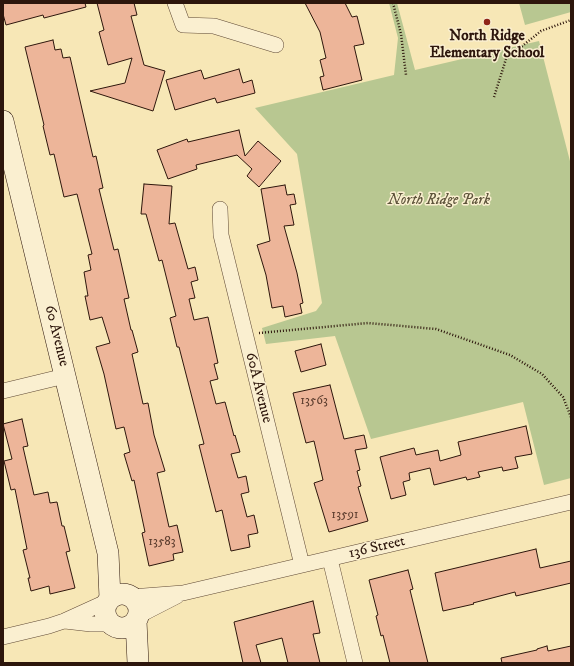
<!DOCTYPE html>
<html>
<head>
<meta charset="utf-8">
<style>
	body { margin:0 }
	#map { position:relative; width:574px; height:666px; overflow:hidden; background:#f7e7b6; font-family:"IM FELL DW Pica",serif }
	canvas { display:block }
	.frame { position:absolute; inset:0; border:4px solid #2d160c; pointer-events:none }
</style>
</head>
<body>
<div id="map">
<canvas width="574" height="666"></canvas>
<div class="frame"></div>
</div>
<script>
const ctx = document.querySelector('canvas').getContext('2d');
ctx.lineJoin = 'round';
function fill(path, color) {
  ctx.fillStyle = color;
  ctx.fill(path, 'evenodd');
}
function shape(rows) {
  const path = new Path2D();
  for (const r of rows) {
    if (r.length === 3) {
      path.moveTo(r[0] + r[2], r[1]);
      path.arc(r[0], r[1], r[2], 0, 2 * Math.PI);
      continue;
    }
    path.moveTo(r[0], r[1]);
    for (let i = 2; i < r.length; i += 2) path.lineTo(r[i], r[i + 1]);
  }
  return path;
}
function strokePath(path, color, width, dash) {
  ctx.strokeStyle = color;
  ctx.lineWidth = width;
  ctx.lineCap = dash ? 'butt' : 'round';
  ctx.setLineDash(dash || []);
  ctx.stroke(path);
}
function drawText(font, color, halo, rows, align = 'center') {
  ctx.font = font + ' "IM FELL DW Pica",serif';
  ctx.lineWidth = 3;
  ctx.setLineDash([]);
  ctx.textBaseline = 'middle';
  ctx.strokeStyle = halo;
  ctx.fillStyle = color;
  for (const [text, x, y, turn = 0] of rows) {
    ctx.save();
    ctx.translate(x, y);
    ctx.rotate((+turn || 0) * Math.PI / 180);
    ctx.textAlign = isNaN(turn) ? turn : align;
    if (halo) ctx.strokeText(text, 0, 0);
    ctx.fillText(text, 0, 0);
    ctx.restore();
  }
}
fill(shape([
	[389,3,397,3,415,70,539,41,571,165,571,478,544,485,523,402,371,439,335,336,266,344,262,328,316,311,322,303,297,154,255,108,394,75,398,38],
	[519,3,571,3,571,12,525,25]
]), '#b8c791');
const building = shape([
	[3,3,85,3,86,7,44,18,43,15,6,25,3,14,3,3],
	[97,3,134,3,137,15,131,16,144,65,165,71,153,111,90,91,125,83,132,58,108,65,99,32,104,30,97,3],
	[305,3,345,3,352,17,357,16,364,44,354,46,362,80,323,90,320,77,324,76,320,60,326,58,320,32,305,3],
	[53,40,55,50,61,49,63,58,70,57,93,157,96,156,103,188,99,189,114,250,118,249,129,298,124,299,131,330,132,330,138,352,132,354,143,404,148,403,154,435,165,471,157,473,169,527,177,525,183,552,173,554,174,560,149,566,142,533,145,532,134,480,132,481,124,454,130,452,124,427,116,429,104,374,96,347,110,343,102,317,90,320,85,296,88,296,84,272,91,270,88,255,92,254,77,194,64,197,54,154,50,155,43,126,44,125,25,47,53,40],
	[239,69,243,83,252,80,255,93,217,103,215,98,175,110,166,80,201,70,204,79,239,69],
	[239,130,245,156,258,141,281,161,259,187,247,176,252,169,237,155,196,165,197,169,168,179,157,150,187,139,188,142,239,130],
	[144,184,172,186,169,224,175,223,188,269,195,267,198,280,191,282,195,298,189,299,194,320,208,317,218,363,214,364,218,379,210,381,216,404,225,402,234,436,235,435,240,452,231,454,238,478,246,476,249,492,241,494,247,517,254,515,258,533,248,535,250,547,231,551,222,510,216,512,199,445,204,444,179,347,177,347,170,318,176,316,162,260,159,261,146,214,141,214,144,184],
	[285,185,287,195,294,194,296,204,290,205,294,225,284,226,297,273,303,303,300,304,302,313,285,317,283,306,272,308,266,275,257,245,270,241,261,189,285,185],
	[321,344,326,365,301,372,295,351,321,344],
	[330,385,344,439,364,435,367,448,355,450,360,470,357,471,361,486,358,487,368,521,329,532,314,483,323,480,314,441,306,443,293,393,330,385],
	[22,419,28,446,23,447,34,495,48,492,50,503,57,502,62,526,64,526,70,551,66,552,75,588,50,594,49,586,31,591,28,578,30,578,23,550,27,549,15,489,11,490,4,461,12,459,3,424,22,419],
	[526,426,532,454,515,457,518,468,503,471,502,467,478,472,480,477,467,480,466,477,434,485,430,468,409,473,410,480,403,482,406,495,391,499,380,457,414,448,416,455,438,450,440,461,461,455,458,442,526,426],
	[536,549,540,568,571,561,571,583,516,596,515,592,473,603,474,604,443,611,435,573,536,549],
	[408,570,413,589,410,590,428,663,390,663,383,635,381,636,376,616,378,615,369,580,408,570],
	[313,601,320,633,313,634,320,663,288,663,282,638,256,645,261,663,243,663,234,622,313,601],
	[547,646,548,651,571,646,571,663,502,663,501,658,537,650,537,649,547,646]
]);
fill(building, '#edb599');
strokePath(building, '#2d160c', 1);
const street = shape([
	[175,3,183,25,214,26,276,45],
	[220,209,221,235,302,565],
	[3,391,65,376],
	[330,559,355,663],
	[131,597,183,593,571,502],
	[138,616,177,596],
	[65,621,91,624,111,624],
	[3,637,49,626,64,621,108,601]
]);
const secondary = shape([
	[3,121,108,553,110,598],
	[122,611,17],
	[136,621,138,663]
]);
strokePath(street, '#604a36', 16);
strokePath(secondary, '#2d160c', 22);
strokePath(shape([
	[393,3,401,34,406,75],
	[494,97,506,59,541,31,571,20],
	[259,333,368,323,436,329,510,355,542,374,563,397,571,417]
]), '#2d160c', 2.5, [1, 2]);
strokePath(street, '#faefd0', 15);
strokePath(secondary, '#faefd0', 21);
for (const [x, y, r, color] of [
	[487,22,4,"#8f2418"]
]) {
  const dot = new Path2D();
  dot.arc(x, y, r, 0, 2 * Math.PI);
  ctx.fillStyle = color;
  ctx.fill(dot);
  strokePath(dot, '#faefd0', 1.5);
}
drawText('13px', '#5d3e2f', null, [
	["13563",314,401],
	["13591",345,515],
	["13583",162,542]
]);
drawText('bold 15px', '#2d160c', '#faefd0', [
	["North Ridge",487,37],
	["Elementary School",487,54]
]);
drawText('italic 15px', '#5e543b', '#faefd0', [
	["North Ridge Park",439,201]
]);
drawText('15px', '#2d160c', '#faefd0', [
	["60 Avenue",56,336,76],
	["60A Avenue",258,388,76],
	["136 Street",377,548,-13]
]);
</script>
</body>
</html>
